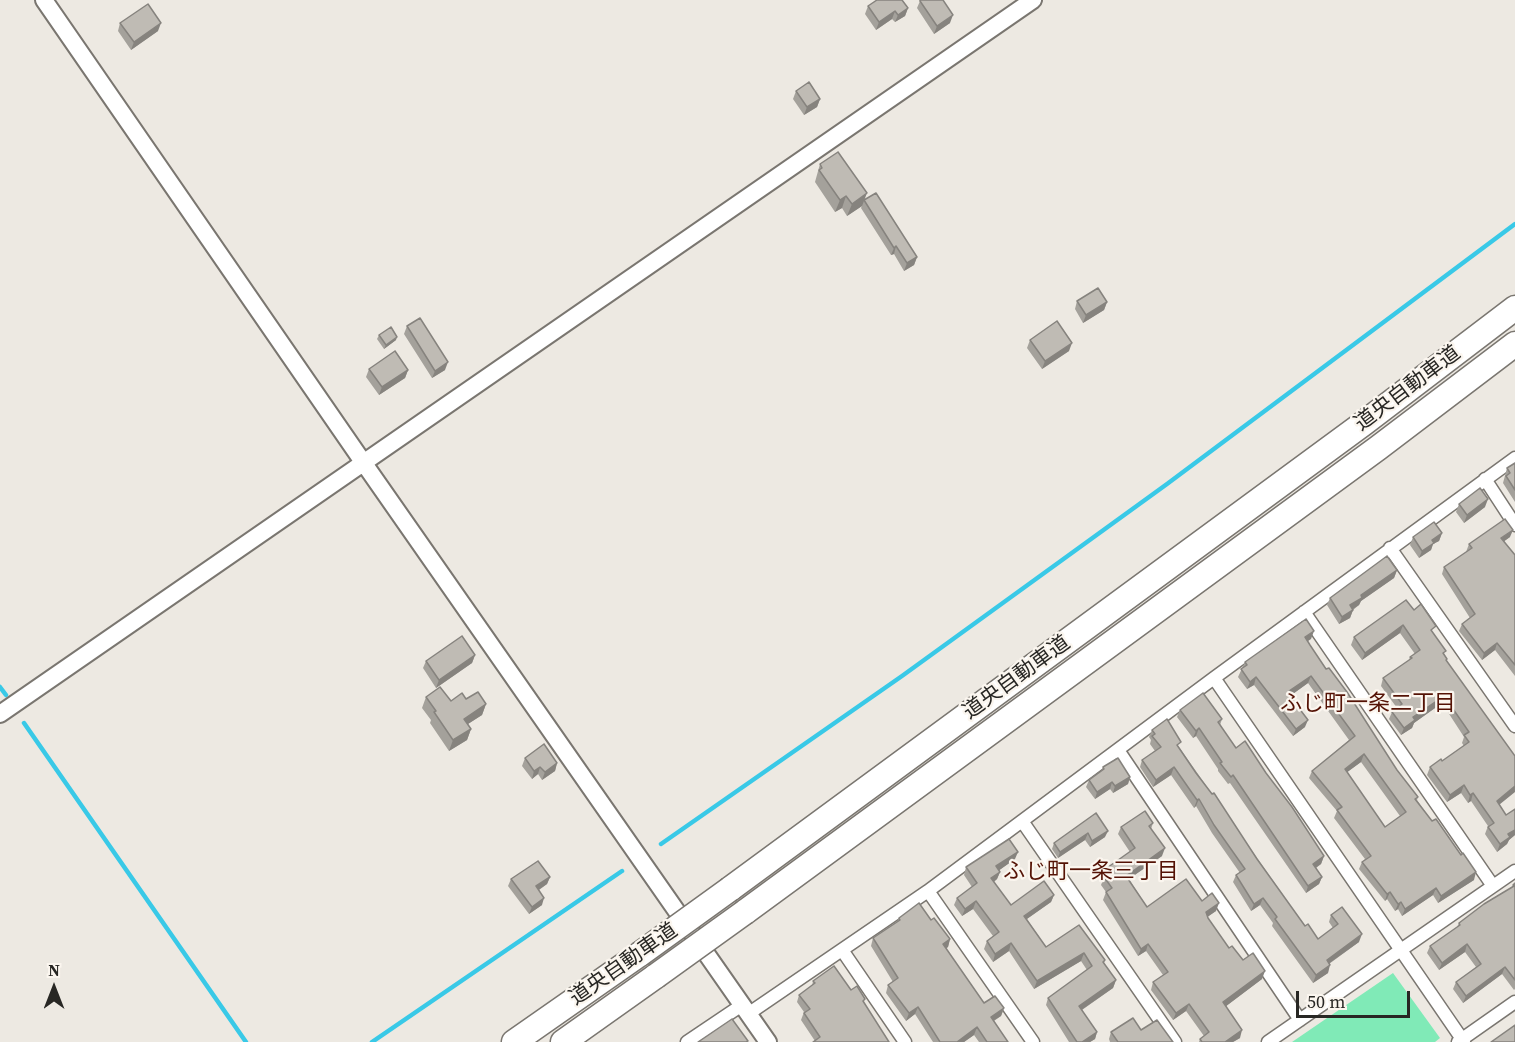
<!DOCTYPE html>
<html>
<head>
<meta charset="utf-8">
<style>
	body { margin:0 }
	#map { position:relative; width:1515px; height:1042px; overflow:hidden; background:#ede9e2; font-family:"Source Serif 4",serif }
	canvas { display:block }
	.north { position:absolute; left:24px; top:958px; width:60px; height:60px; -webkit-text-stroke:4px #fbf6ef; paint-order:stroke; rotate:0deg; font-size:16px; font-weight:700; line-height:24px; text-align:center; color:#282724 }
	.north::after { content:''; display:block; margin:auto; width:21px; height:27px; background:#282724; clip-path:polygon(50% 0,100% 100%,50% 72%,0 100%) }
	.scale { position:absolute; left:1296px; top:991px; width:114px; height:27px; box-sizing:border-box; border:3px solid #282724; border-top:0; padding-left:8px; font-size:18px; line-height:21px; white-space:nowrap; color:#282724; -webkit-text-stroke:4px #fbf6ef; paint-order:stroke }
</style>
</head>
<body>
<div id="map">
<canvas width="1515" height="1042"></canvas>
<div class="north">N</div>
<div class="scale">50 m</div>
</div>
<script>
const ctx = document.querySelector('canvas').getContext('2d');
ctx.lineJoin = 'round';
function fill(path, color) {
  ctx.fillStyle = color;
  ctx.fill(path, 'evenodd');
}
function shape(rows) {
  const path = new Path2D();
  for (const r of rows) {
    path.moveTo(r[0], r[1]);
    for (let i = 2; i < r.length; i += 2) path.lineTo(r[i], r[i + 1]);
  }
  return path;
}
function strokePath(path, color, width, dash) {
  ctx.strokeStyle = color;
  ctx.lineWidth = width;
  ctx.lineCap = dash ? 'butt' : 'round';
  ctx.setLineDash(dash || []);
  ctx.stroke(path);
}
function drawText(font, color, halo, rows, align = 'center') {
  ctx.font = font + ' "Source Serif 4","Noto Sans JP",serif';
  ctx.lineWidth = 4.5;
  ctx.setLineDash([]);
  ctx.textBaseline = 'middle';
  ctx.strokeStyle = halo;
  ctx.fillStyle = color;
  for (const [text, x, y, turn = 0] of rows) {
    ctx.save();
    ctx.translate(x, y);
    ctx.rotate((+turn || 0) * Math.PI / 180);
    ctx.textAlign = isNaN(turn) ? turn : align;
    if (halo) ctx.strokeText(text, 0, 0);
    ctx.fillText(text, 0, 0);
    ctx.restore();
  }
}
fill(shape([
	[1393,973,1440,1038,1435,1042,1292,1042]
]), '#80eab7');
strokePath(shape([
	[0,687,6,695],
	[24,723,246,1042],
	[661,844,902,676,1167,484,1515,224],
	[372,1042,622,871]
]), '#39c9e7', 4.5);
const minor = shape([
	[1485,479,1515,525],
	[1390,548,1515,726],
	[1304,612,1493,886],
	[1214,678,1464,1042],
	[1118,750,1300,1020],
	[1022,821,1175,1042],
	[928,891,1033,1042],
	[842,950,905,1042],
	[748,1014,928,891,1214,678,1515,458],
	[687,1042,742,1005],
	[1268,1042,1515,871],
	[1458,1042,1515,1002]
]);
const tertiary = shape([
	[44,0,363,462,768,1042],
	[0,714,1033,0]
]);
const motorway = shape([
	[730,889,1364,423,1515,308],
	[745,912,1378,448,1515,344],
	[514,1042,640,954],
	[563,1042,656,976]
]);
strokePath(minor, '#7a7670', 15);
strokePath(tertiary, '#7a7670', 20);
strokePath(motorway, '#7a7670', 27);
strokePath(minor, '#fff', 12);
strokePath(tertiary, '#fff', 16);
strokePath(motorway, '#fff', 24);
const motorwayBridge = shape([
	[640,954,730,889],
	[656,976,745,912]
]);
strokePath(motorwayBridge, '#7a7670', 27, []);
strokePath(motorwayBridge, '#fff', 24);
fill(shape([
	[920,1,950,23,934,34,917,8],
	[868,6,908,8,905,16,895,22,892,19,876,30,865,14],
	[120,23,158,31,131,50,118,31],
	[796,91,820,99,817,107,804,115,793,99],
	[820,164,865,200,917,257,914,265,904,271,894,254,891,255,861,208,862,206,847,216,842,208,835,212,815,182],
	[1077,301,1107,302,1104,310,1083,323,1075,309],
	[407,326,445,370,432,378,404,334],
	[379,335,396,340,384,349,377,339],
	[1030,340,1069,351,1042,369,1027,348],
	[369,369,408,370,405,378,379,395,366,377],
	[1515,463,1515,502,1503,483,1507,468],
	[1459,504,1485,507,1464,523,1456,512],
	[1442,533,1439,541,1433,544,1431,550,1419,558,1410,545,1413,537],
	[1510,537,1504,541,1515,555,1515,676,1495,650,1482,660,1459,631,1462,624,1470,618,1442,574,1444,567,1466,552,1469,544],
	[1397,570,1394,578,1361,601,1359,605,1353,610,1350,618,1339,624,1327,605,1330,598],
	[1414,610,1434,634,1447,659,1447,661,1499,805,1506,815,1515,809,1515,835,1509,840,1507,844,1497,852,1485,834,1488,826,1471,801,1468,803,1461,793,1447,802,1427,775,1430,767,1442,761,1464,746,1462,743,1464,737,1442,703,1414,723,1412,728,1401,735,1389,719,1392,712,1397,708,1381,686,1383,678,1409,660,1410,657,1415,654,1400,633,1362,660,1351,645,1354,637],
	[1311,639,1307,641,1397,770,1418,797,1417,800,1474,880,1438,903,1433,895,1402,916,1398,909,1395,911,1387,899,1385,901,1359,869,1362,862,1365,859,1334,818,1337,811,1309,778,1312,771,1349,740,1308,683,1290,696,1305,727,1293,736,1254,685,1247,689,1238,677,1245,662],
	[1361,762,1400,816,1385,827,1347,772],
	[475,655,472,663,436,688,423,668,426,661],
	[426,697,451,701,466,699,486,704,482,715,468,724,471,729,467,740,449,751,430,723,431,720,422,708],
	[1180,710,1222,719,1220,725,1236,748,1266,773,1324,856,1321,864,1316,868,1322,877,1319,884,1306,893,1230,783,1228,784,1218,771,1218,769,1196,736,1193,738,1177,717],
	[1152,730,1179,747,1305,926,1318,939,1333,928,1329,922,1331,915,1359,942,1329,964,1328,973,1313,983,1272,926,1273,923,1260,905,1251,911,1233,882,1236,875,1240,873,1212,833,1196,806,1194,808,1171,775,1153,787,1140,767,1142,760,1155,751,1150,744,1151,740,1149,737],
	[525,758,557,763,555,771,542,780,538,774,532,779,522,766],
	[1103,767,1130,777,1128,784,1113,793,1110,789,1095,799,1086,787,1089,780,1101,771],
	[1096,813,1105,837,1090,847,1085,840,1058,858,1052,849,1054,843],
	[1153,823,1151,829,1162,856,1129,879,1147,907,1202,901,1216,911,1207,917,1229,948,1262,979,1226,1006,1240,1038,1233,1042,1199,1042,1200,1039,1204,1036,1186,1011,1173,1020,1151,990,1153,982,1163,975,1146,951,1138,956,1103,900,1106,892,1101,885,1103,880,1101,878,1104,870,1130,852,1118,834,1121,827],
	[1015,859,999,870,1000,872,997,879,994,882,1011,905,1054,895,1051,902,1027,919,1046,947,1079,925,1105,960,1104,963,1116,980,1113,988,1082,1010,1097,1032,1095,1039,1090,1042,1069,1042,1046,1005,1048,998,1087,970,1081,961,1034,989,1009,951,993,962,984,949,987,941,993,936,973,909,962,916,954,905,957,898,972,887,964,875,966,867],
	[550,877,547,884,539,890,542,905,529,914,508,886,511,879],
	[1515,883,1515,989,1514,990,1502,974,1463,1003,1453,989,1456,982,1476,967,1465,952,1439,970,1427,953,1430,946,1457,927,1459,923,1512,887,1513,885],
	[899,918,931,920,950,939,948,947,946,948,984,1003,1004,1008,1001,1016,994,1021,1008,1042,979,1042,974,1035,964,1042,933,1042,915,1014,906,1021,886,993,888,985,893,982,871,946,873,938,897,922],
	[813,981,851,990,865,999,815,1041,801,1020,804,1012,797,1002,799,995,812,986],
	[1141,1030,1173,1042,1110,1042,1109,1039,1111,1032]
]), '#a4a19b');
fill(shape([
	[908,8,905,16,895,22,898,15],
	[895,11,892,19,876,30,879,22],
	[953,15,950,23,934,34,937,26],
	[161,23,158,31,131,50,134,42],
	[820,99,817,107,804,115,807,107],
	[867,193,862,206,847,216,852,204],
	[846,196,842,208,835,212,840,200],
	[896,246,894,254,891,255,894,248],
	[917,257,914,265,904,271,907,263],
	[1107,302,1104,310,1083,323,1086,315],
	[397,337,396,340,384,349,386,345],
	[1072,343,1069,351,1042,369,1045,361],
	[448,362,445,370,432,378,435,371],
	[408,370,405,378,379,395,382,387],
	[1488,499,1485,507,1464,523,1467,515],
	[1513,530,1510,537,1499,545,1501,538],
	[1442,533,1439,541,1433,544,1431,550,1419,558,1422,551,1432,540],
	[1397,570,1394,578,1361,601,1359,605,1347,613,1350,605,1361,595],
	[1353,610,1350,618,1339,624,1342,617],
	[1403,625,1400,633,1362,660,1365,653],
	[1314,631,1311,639,1302,645,1305,637],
	[1497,643,1495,650,1482,660,1484,653],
	[475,655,472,663,436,688,439,680],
	[1311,676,1308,683,1290,696,1289,691],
	[1256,677,1254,685,1247,689,1250,682],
	[1444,696,1442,703,1414,723,1412,728,1401,735,1404,728,1413,717],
	[486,704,482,715,460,729,464,719],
	[1308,720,1305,727,1293,736,1296,729],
	[1199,728,1196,736,1193,738,1196,731],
	[471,729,467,740,449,751,453,740],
	[1364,754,1361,762,1342,776,1345,769],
	[557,763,555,771,542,780,545,772],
	[540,767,538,774,532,779,534,771],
	[1174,767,1171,775,1153,787,1156,780],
	[1130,777,1128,784,1113,793,1115,786],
	[1112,782,1110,789,1095,799,1097,792],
	[1464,785,1461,793,1447,802,1450,795],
	[1515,786,1515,792,1494,809,1497,801],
	[1473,793,1471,801,1468,803,1470,795],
	[1199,799,1196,806,1194,808,1197,800],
	[1515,830,1515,835,1509,840,1507,844,1497,852,1500,844,1508,834],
	[1108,831,1105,837,1090,847,1092,841],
	[1088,833,1085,840,1058,858,1060,852],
	[1165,848,1162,856,1123,883,1126,876],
	[1018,852,1015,859,994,874,996,866],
	[1324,856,1321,864,1311,871,1313,864],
	[1000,872,997,879,988,886,991,878],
	[1476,872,1474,880,1438,903,1441,896],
	[550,877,547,884,534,893,536,886],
	[1322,877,1319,884,1306,893,1308,886],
	[1436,888,1433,895,1402,916,1405,909],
	[1390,892,1387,899,1385,901,1387,894],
	[1054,895,1051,902,1021,923,1024,916],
	[544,898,542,905,529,914,532,907],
	[1263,898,1260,905,1251,911,1254,904],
	[976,901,973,909,962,916,965,909],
	[1401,902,1398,909,1395,911,1398,904],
	[1219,903,1216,911,1203,920,1206,912],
	[1362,934,1359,942,1324,967,1327,960],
	[950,939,948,947,941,952,943,944],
	[1011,943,1009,951,993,962,995,954],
	[1148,944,1146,951,1138,956,1141,949],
	[1467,944,1465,952,1439,970,1442,963],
	[1084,953,1081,961,1034,989,1037,981],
	[1330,965,1328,973,1313,983,1316,975],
	[1505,967,1502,974,1463,1003,1466,996],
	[1265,971,1262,979,1221,1010,1223,1002],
	[1116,980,1113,988,1077,1013,1079,1006],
	[1189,1004,1186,1011,1173,1020,1176,1013],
	[918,1007,915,1014,906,1021,909,1013],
	[1004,1008,1001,1016,988,1024,991,1017],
	[977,1027,974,1035,964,1042,957,1042],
	[1242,1030,1240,1038,1233,1042,1225,1042],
	[1097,1032,1095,1039,1090,1042,1082,1042]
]), '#86837e');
const building = shape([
	[877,0,902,0,908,8,898,15,895,11,879,22,868,6,877,0],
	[920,0,943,0,953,15,937,26,920,1,920,0],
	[148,4,161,23,134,42,120,23,148,4],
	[809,82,820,99,807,107,796,91,809,82],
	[838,152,867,193,852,204,846,196,840,200,819,170,822,168,820,164,838,152],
	[876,193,917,257,907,263,896,246,894,248,864,200,876,193],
	[1098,288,1107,302,1086,315,1077,301,1098,288],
	[420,318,448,362,435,371,407,326,420,318],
	[1057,321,1072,343,1045,361,1030,340,1057,321],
	[391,327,397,337,386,345,379,335,391,327],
	[395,351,408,370,382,387,369,369,395,351],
	[1515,463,1515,490,1506,476,1510,473,1507,468,1515,463],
	[1480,488,1488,499,1467,515,1459,504,1480,488],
	[1505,519,1513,530,1501,538,1515,555,1515,665,1497,643,1484,653,1462,624,1475,614,1444,567,1472,548,1469,544,1505,519],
	[1434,522,1442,533,1432,540,1434,543,1422,551,1413,537,1434,522],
	[1387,556,1397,570,1361,595,1362,598,1350,605,1353,610,1342,617,1330,598,1387,556],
	[1406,600,1414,610,1421,604,1436,626,1431,630,1446,651,1443,653,1447,659,1446,660,1515,756,1515,786,1497,801,1506,815,1515,809,1515,830,1508,834,1510,837,1500,844,1488,827,1494,823,1473,793,1470,795,1464,785,1450,795,1430,767,1441,759,1442,761,1469,742,1464,735,1469,732,1444,696,1413,717,1415,720,1404,728,1392,712,1402,704,1383,678,1412,658,1410,657,1420,650,1403,625,1365,653,1354,637,1406,600],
	[1306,619,1314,631,1305,637,1310,645,1326,669,1329,668,1347,692,1397,770,1418,797,1415,799,1432,821,1436,819,1461,855,1463,853,1476,872,1441,896,1436,888,1405,909,1401,902,1398,904,1390,892,1387,894,1362,862,1371,856,1337,810,1342,807,1312,771,1355,736,1311,676,1289,691,1291,694,1289,695,1308,720,1296,729,1256,677,1250,682,1241,669,1247,665,1245,662,1306,619],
	[1364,754,1406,812,1385,827,1345,769,1364,754],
	[462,636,475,655,439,680,426,661,462,636],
	[440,687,451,701,462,693,466,699,478,692,486,704,464,719,471,729,453,740,434,712,436,711,426,697,440,687],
	[1203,693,1222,719,1218,722,1236,748,1245,741,1266,773,1292,807,1324,856,1313,864,1322,877,1308,886,1233,775,1231,777,1220,763,1222,762,1199,728,1196,731,1180,710,1203,693],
	[1167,719,1181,742,1177,745,1196,773,1212,794,1214,793,1257,859,1305,926,1308,924,1318,939,1338,924,1331,915,1342,907,1362,934,1327,960,1330,965,1316,975,1275,919,1277,917,1263,898,1254,904,1236,875,1245,869,1214,825,1199,799,1197,800,1174,767,1156,780,1142,760,1161,747,1152,736,1155,734,1152,730,1167,719],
	[544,744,557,763,545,772,540,767,534,771,525,758,544,744],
	[1118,758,1130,777,1115,786,1112,782,1097,792,1089,780,1104,769,1103,767,1118,758],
	[1145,811,1153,823,1149,826,1165,848,1126,876,1147,907,1186,879,1202,901,1212,893,1219,903,1206,912,1208,918,1229,948,1232,946,1243,960,1253,953,1265,971,1223,1002,1242,1030,1225,1042,1202,1042,1200,1039,1209,1032,1189,1004,1176,1013,1153,982,1168,972,1148,944,1141,949,1106,892,1112,888,1104,877,1107,875,1104,870,1135,848,1121,827,1145,811],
	[1096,813,1108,831,1092,841,1088,833,1060,852,1054,843,1096,813],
	[1009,839,1018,852,996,866,1000,872,991,878,1011,905,1044,881,1054,895,1024,916,1046,947,1079,925,1105,960,1103,962,1116,980,1079,1006,1097,1032,1082,1042,1077,1042,1048,998,1092,966,1084,953,1037,981,1011,943,995,954,987,941,999,932,976,901,965,909,957,898,977,883,966,867,1009,839],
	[538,861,550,877,536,886,544,898,532,907,511,879,538,861],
	[1515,883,1515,980,1505,967,1466,996,1456,982,1481,964,1467,944,1442,963,1430,946,1460,925,1459,923,1484,904,1514,886,1513,885,1515,883],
	[919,903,931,920,934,918,950,939,943,944,984,1003,995,996,1004,1008,991,1017,1008,1042,987,1042,977,1027,957,1042,940,1042,918,1007,909,1013,888,985,898,978,873,938,900,920,899,918,919,903],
	[834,966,851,990,857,986,865,999,863,1001,889,1042,813,1042,820,1037,804,1013,810,1009,799,995,815,983,813,981,834,966],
	[1133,1018,1141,1030,1157,1020,1173,1042,1118,1042,1111,1032,1133,1018],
	[732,1019,748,1041,746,1042,698,1042,732,1019],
	[1515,1025,1515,1042,1491,1042,1515,1025]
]);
fill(building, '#bfbbb4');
strokePath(building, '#86837e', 1.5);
drawText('21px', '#282724', '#fbf6ef', [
	["道央自動車道",1408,389,-37],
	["道央自動車道",1017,678,-36],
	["道央自動車道",624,965,-35]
]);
drawText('22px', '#541205', '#fbf6ef', [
	["ふじ町一条二丁目",1368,704],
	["ふじ町一条三丁目",1091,872]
]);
</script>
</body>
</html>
